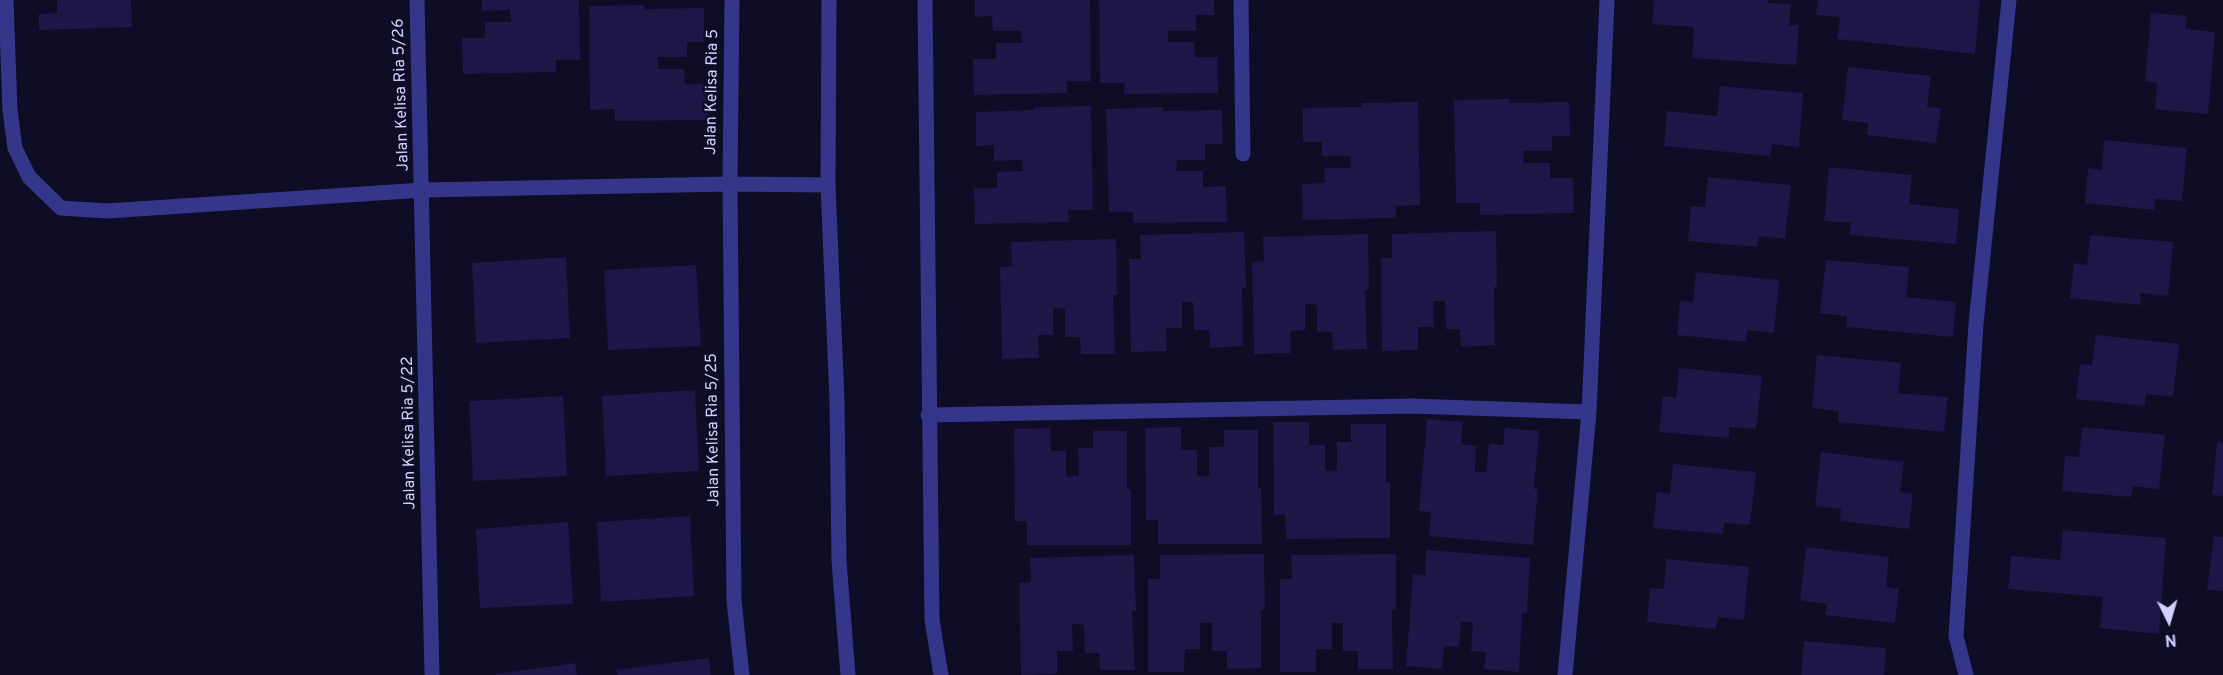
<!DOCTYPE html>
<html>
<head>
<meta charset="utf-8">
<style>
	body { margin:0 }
	#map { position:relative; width:2223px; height:675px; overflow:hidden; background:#0f0c26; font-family:Overpass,sans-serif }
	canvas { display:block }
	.north { position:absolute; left:2139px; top:591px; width:60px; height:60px; -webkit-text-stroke:4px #0f0c26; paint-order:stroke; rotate:175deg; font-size:16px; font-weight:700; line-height:24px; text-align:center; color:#d3d1ff }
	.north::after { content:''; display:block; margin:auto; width:21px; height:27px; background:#d3d1ff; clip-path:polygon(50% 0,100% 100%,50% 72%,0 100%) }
</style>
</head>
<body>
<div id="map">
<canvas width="2223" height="675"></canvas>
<div class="north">N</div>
</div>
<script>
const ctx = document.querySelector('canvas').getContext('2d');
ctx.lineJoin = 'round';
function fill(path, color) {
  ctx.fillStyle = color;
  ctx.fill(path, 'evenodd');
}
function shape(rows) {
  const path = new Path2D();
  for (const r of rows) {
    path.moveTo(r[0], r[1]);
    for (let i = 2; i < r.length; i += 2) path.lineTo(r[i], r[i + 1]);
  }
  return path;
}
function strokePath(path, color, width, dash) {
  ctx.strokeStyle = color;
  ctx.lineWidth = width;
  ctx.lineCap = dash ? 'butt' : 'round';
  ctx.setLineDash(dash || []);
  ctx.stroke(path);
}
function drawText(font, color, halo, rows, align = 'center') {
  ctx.font = font + ' Overpass,sans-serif';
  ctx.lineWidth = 5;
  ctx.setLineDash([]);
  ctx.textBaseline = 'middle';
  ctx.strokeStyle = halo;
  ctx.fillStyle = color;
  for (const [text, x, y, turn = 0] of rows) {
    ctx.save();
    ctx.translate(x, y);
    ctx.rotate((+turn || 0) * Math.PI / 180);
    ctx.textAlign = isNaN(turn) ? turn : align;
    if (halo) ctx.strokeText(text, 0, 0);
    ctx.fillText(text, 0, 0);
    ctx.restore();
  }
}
fill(shape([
	[57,0,131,0,132,27,39,30,39,14,57,13],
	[482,0,579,0,580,60,556,60,556,72,463,74,462,38,485,38,485,22,511,22,510,10,482,11],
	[975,0,1090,0,1091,81,1067,81,1067,93,974,95,973,59,996,59,996,43,1022,43,1021,31,993,31,992,16,975,17],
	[1099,0,1214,0,1214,15,1196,15,1196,31,1168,31,1168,42,1194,42,1195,57,1217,57,1218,93,1124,94,1125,83,1100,83],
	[1654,0,1768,0,1768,3,1791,4,1789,26,1799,24,1796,65,1692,58,1694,27,1652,24],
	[1818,0,1980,0,1975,54,1837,39,1840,17,1816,15],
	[644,5,645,9,704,8,704,42,687,42,687,57,658,57,658,69,684,69,685,84,708,84,708,120,615,121,615,109,590,110,589,6],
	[2151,13,2187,16,2185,29,2215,32,2208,114,2155,109,2157,83,2145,81],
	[1848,67,1931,76,1927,107,1941,108,1936,143,1867,135,1868,123,1842,120],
	[1720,86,1803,93,1799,147,1772,144,1770,156,1664,146,1667,111,1717,116],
	[1510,99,1510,103,1569,102,1570,136,1552,136,1552,151,1524,151,1523,163,1550,163,1550,178,1573,178,1574,213,1480,215,1480,203,1456,203,1454,100],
	[1418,102,1420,205,1396,206,1396,218,1303,220,1302,184,1325,183,1324,168,1351,168,1350,156,1322,156,1322,142,1303,142,1303,108,1362,107,1362,103],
	[1091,106,1093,210,1068,210,1069,222,975,224,974,188,997,188,997,172,1023,171,1022,160,994,161,994,145,976,146,976,112,1034,110,1035,107],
	[1163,107,1163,111,1222,110,1223,144,1205,144,1205,160,1177,160,1176,171,1203,171,1203,187,1226,186,1227,222,1133,223,1133,212,1109,212,1106,109],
	[2104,140,2187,148,2182,201,2155,199,2154,210,2085,203,2088,168,2102,170],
	[1829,167,1912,175,1909,204,1959,209,1956,244,1850,235,1851,223,1824,221],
	[1708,177,1791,185,1785,239,1759,236,1757,247,1688,241,1691,206,1705,207],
	[1496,231,1497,287,1494,287,1495,345,1461,347,1460,329,1446,329,1445,301,1433,301,1434,327,1418,327,1418,350,1382,351,1381,258,1392,258,1392,234],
	[1244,232,1246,288,1242,288,1243,346,1210,348,1209,330,1194,330,1193,302,1182,302,1182,328,1166,328,1167,351,1131,352,1129,259,1141,259,1140,235],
	[1368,234,1369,290,1365,290,1367,349,1333,350,1332,332,1317,332,1317,305,1311,304,1305,304,1305,330,1290,331,1291,353,1254,354,1252,262,1264,261,1263,237],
	[2090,235,2173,242,2168,296,2141,293,2140,305,2070,298,2074,263,2087,265],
	[1116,239,1117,295,1113,295,1115,354,1081,354,1080,337,1065,337,1065,309,1059,308,1053,309,1053,335,1038,335,1039,358,1002,359,1000,267,1012,266,1011,242],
	[566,257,570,338,476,343,472,263],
	[1826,260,1909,267,1906,297,1956,302,1953,337,1847,327,1847,316,1820,313],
	[696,265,701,346,608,350,604,270],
	[1696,272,1779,280,1774,333,1747,330,1746,342,1677,335,1680,301,1693,302],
	[2096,335,2179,344,2173,397,2146,394,2145,406,2076,399,2080,364,2092,365],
	[1817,355,1901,363,1898,393,1948,397,1944,432,1838,422,1839,411,1812,408],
	[1679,368,1762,376,1756,429,1729,427,1729,438,1659,432,1663,396,1676,398],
	[695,390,699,471,606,476,602,396],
	[563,396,567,476,473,481,469,401],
	[1427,419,1463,422,1461,444,1476,446,1475,472,1486,472,1489,444,1503,445,1505,428,1539,431,1534,489,1538,489,1533,545,1429,536,1431,512,1419,511],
	[1273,422,1309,422,1309,445,1325,445,1325,471,1337,470,1337,442,1351,442,1351,424,1386,424,1386,482,1390,483,1390,538,1286,539,1285,514,1274,515],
	[1181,427,1181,450,1197,450,1197,476,1209,476,1209,447,1224,447,1224,430,1258,430,1258,488,1261,488,1262,544,1158,544,1158,520,1146,520,1145,428],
	[2082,427,2165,435,2159,489,2133,486,2131,497,2062,491,2065,456,2079,457],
	[1050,428,1051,451,1066,451,1066,477,1079,476,1078,448,1093,448,1093,431,1127,431,1127,489,1131,489,1131,545,1027,545,1027,521,1015,521,1014,429],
	[2217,442,2223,443,2223,496,2212,495],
	[1821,452,1904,462,1900,492,1913,494,1909,529,1840,521,1841,509,1815,506],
	[1673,464,1756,472,1750,525,1724,523,1723,534,1653,528,1657,492,1670,494],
	[690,516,694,596,601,602,597,522],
	[568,522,573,604,480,608,476,529],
	[2063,530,2166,538,2159,634,2100,628,2103,597,2008,589,2011,556,2060,560],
	[2214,536,2223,537,2223,591,2207,590],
	[1806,547,1889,557,1886,587,1899,589,1895,623,1825,615,1827,604,1800,600],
	[1426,550,1530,558,1527,613,1522,613,1519,672,1484,669,1486,652,1471,651,1473,623,1461,621,1459,647,1444,646,1442,669,1406,666,1413,574,1425,575],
	[1264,554,1265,610,1261,610,1261,668,1227,669,1227,651,1212,651,1212,623,1200,623,1200,649,1185,649,1184,672,1148,672,1148,579,1160,579,1160,555],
	[1396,554,1396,610,1392,610,1393,669,1358,669,1358,651,1343,651,1343,623,1332,623,1332,649,1316,649,1316,672,1280,672,1280,579,1292,579,1291,555],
	[1134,555,1136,611,1132,611,1135,670,1100,670,1099,653,1085,653,1084,625,1079,624,1072,625,1073,651,1057,651,1057,674,1021,675,1019,583,1031,582,1030,558],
	[1666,559,1749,567,1744,620,1718,617,1716,629,1647,622,1650,588,1664,589],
	[1804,641,1886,648,1884,675,1801,675],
	[709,658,711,675,617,675,616,670],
	[575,663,577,675,496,675,496,674]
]), '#1e1748');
strokePath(shape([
	[6,0,10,110,15,148,29,177,61,208,107,211,423,190,730,184,828,185],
	[417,0,432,675],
	[732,0,730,184,734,601,742,675],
	[829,0,828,185,837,401,839,561,848,675],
	[925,0,932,620,941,675],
	[1241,0,1243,154],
	[928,415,1411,406,1589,412],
	[1565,675,1589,412,1607,0],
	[1966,675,1956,636,1976,324,2009,0]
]), '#333689', 15);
drawText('16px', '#d3d1ff', '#0f0c26', [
	["Jalan Kelisa Ria 5",713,92,-89],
	["Jalan Kelisa Ria 5/26",402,95,-92],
	["Jalan Kelisa Ria 5/25",714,430,-91],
	["Jalan Kelisa Ria 5/22",410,433,-91]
]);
</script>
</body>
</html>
